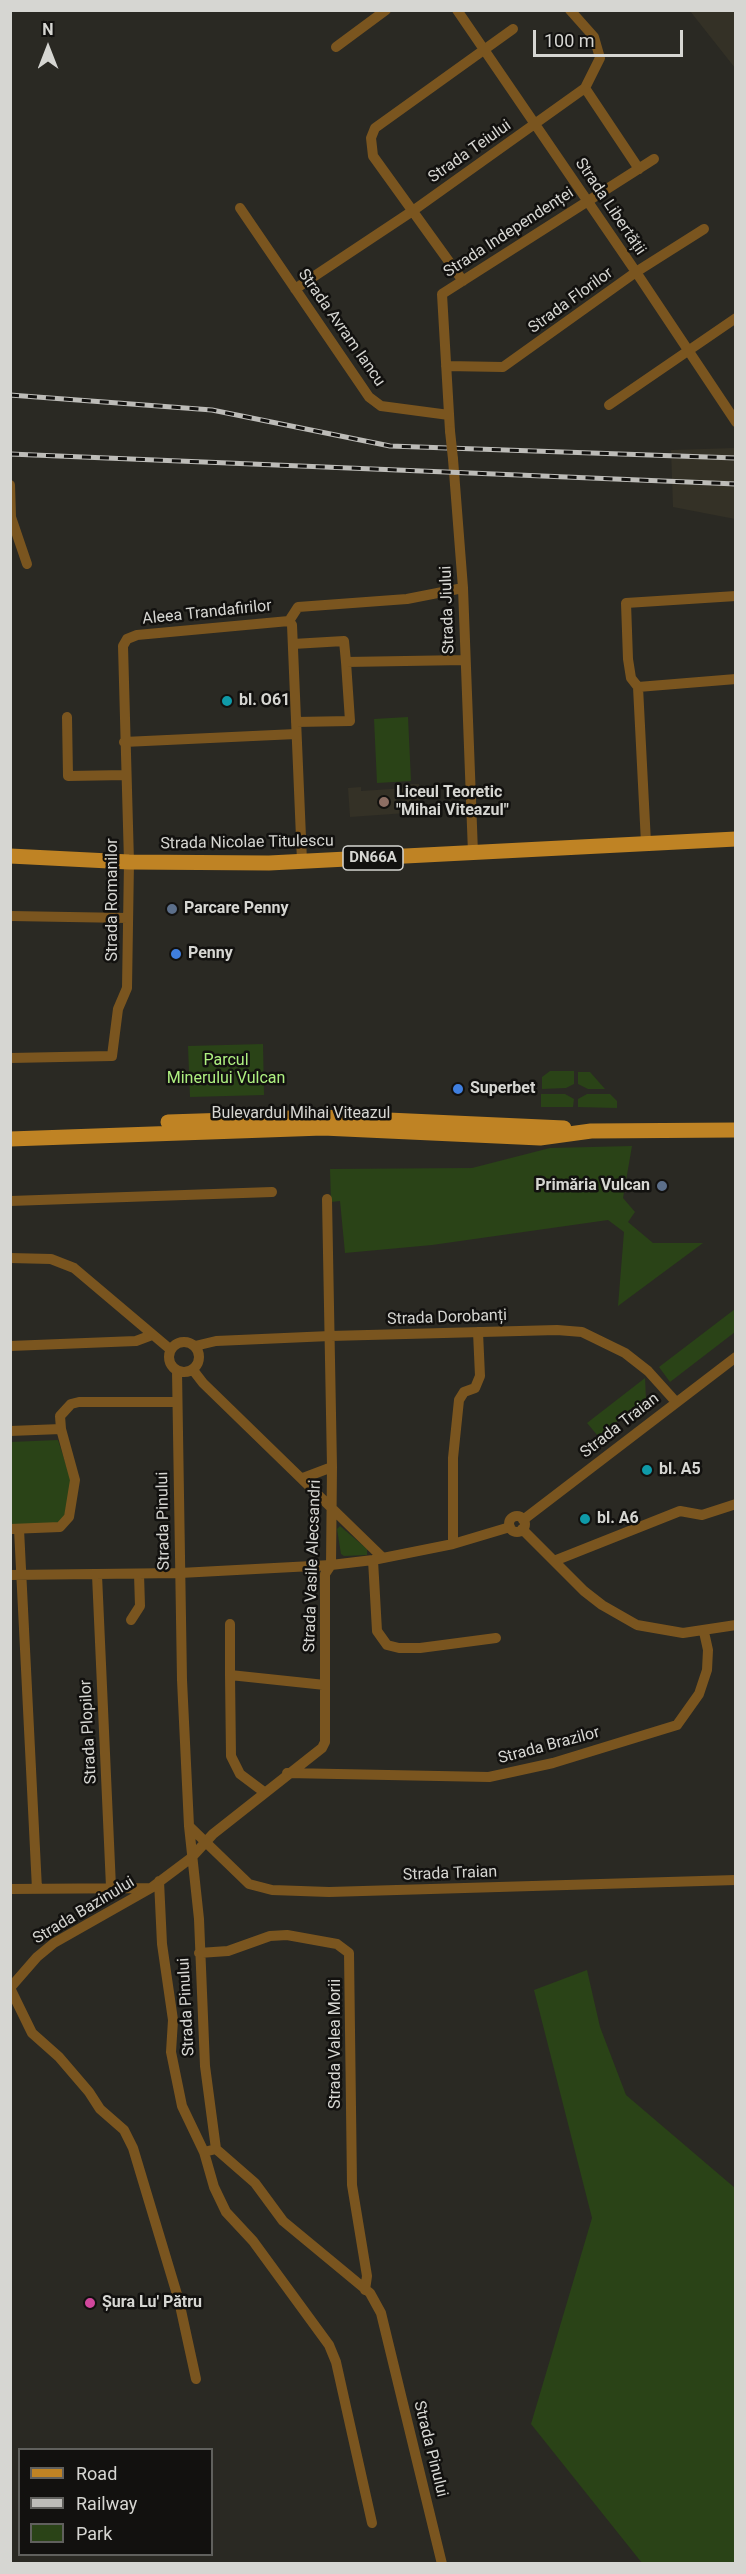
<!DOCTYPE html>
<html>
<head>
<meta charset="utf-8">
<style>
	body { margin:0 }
	#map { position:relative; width:746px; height:2574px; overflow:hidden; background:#2a2923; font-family:Roboto,sans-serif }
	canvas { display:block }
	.frame { position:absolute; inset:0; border:12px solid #d6d6d2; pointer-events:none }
	.legend { position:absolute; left:18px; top:2448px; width:195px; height:108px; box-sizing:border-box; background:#12110f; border:2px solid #60605d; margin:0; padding:8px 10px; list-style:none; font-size:18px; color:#d6d6d2 }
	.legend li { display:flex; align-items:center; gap:12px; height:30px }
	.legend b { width:30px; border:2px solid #60605d }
	.north { position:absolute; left:18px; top:18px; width:60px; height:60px; -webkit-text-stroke:4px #12110f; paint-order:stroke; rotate:0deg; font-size:16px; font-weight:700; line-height:24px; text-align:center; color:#d6d6d2 }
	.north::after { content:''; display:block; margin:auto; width:21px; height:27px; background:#d6d6d2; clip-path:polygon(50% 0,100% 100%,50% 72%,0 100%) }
	.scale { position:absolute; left:533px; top:30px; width:150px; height:27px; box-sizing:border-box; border:3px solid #d6d6d2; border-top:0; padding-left:8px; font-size:18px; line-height:21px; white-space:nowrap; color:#d6d6d2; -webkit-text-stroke:4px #12110f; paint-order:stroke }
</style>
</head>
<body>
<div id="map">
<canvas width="746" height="2574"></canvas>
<div class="frame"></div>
<ul class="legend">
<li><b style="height:8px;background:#bf8324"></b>Road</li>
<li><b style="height:8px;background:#bdbcb8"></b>Railway</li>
<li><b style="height:16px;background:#2a4317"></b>Park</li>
</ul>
<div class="north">N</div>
<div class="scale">100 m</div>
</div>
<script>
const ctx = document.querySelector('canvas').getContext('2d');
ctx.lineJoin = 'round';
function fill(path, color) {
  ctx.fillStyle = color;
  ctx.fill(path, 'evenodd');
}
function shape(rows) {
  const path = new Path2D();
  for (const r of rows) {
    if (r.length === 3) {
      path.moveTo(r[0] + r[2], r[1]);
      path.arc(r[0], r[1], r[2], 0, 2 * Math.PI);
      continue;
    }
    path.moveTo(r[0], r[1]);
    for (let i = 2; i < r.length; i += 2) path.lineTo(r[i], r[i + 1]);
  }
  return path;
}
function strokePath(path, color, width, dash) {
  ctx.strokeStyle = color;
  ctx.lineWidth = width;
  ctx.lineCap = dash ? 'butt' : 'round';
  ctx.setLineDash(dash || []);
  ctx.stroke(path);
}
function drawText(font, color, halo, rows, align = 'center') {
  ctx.font = font + ' Roboto,sans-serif';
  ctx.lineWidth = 5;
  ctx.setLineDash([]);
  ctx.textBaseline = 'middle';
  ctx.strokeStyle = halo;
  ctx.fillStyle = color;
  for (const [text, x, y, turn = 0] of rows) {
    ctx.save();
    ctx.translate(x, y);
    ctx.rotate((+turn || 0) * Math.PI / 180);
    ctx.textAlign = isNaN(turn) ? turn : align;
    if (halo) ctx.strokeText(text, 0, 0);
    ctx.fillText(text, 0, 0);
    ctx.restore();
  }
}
fill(shape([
	[690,11,735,11,735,68],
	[735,448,735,519,673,507,671,450],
	[406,784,419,784,421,812,350,817,348,788,361,787,361,791,406,788]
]), '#343126');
fill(shape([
	[408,717,411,781,377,783,374,719],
	[263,1044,264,1095,190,1097,188,1046],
	[550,1071,574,1071,574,1084,566,1088,542,1089,542,1077],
	[578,1072,590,1072,605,1089,588,1089,578,1084],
	[541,1094,565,1094,574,1099,573,1107,541,1107],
	[587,1094,610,1094,617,1101,617,1108,578,1107,578,1099],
	[632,1146,623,1198,635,1212,628,1222,653,1243,703,1243,618,1306,624,1232,608,1220,432,1245,345,1253,340,1201,331,1202,330,1169,472,1168,550,1148],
	[735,1309,735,1332,670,1382,659,1367],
	[645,1378,646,1399,598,1436,587,1423],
	[58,1440,71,1480,67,1512,60,1523,11,1526,10,1442],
	[340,1526,367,1549,367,1555,344,1556,341,1554,337,1529],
	[587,1970,600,2027,626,2095,735,2188,735,2563,642,2563,531,2424,592,2218,534,1990]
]), '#2a4317');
strokePath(shape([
	[457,10,636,272,736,422],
	[336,47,386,10],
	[585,88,639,169],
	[240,208,369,397,381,406,449,415],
	[463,281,373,156,371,138,375,128,513,29],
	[295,289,414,210,585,88,600,58,594,37,570,10],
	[446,366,503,367,636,272,704,229],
	[609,405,736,318],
	[450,431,442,294,654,159],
	[453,459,463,588,473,853],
	[10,485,11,517,27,564],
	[289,621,292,625,302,861],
	[289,621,298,607,407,599,463,588],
	[293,644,344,641,346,662,465,660],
	[638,687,736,679],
	[67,717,68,776,126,775],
	[296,722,350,721,346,662],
	[124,742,296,734],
	[646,843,638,687,631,678,628,659,626,603,736,596],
	[10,916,128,918],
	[10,1058,112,1056,118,1009,127,988,129,862,123,646,127,639,137,635,289,621],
	[10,1201,272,1192],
	[10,1258,51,1259,74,1268,171,1350],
	[184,1357,15],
	[10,1346,136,1341,152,1335],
	[195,1346,216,1341,330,1336,557,1330,582,1332,625,1353,648,1371,676,1402],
	[193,1370,203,1383,383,1558],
	[177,1371,182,1680,189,1826,199,1919,205,2066,216,2149,255,2183,283,2221,370,2293,381,2313,442,2564],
	[10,1431,61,1429],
	[303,1478,332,1467],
	[517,1524,8],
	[523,1520,736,1357],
	[10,1529,60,1527,69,1517,75,1480,61,1429,60,1416,71,1404,79,1402,177,1402],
	[19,1529,37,1889],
	[522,1529,584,1591,602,1605,637,1625,683,1633,736,1625],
	[453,1544,453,1458,459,1400,464,1392,475,1388,480,1376,478,1332],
	[373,1560,377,1631,387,1645,399,1648,420,1648,496,1638],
	[554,1561,680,1511,702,1515,736,1504],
	[10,1575,180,1573,331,1565,373,1560,453,1544,510,1527],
	[97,1575,111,1887],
	[131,1620,140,1606,139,1574],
	[230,1624,230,1675],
	[287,1773,489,1777,553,1763,677,1725,699,1694,707,1670,708,1650,704,1632],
	[264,1792,240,1774,231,1756,230,1675,325,1685],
	[189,1826,249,1884,272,1890,329,1892,736,1880],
	[159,1881,162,1944,173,2020,171,2052,182,2106,204,2152],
	[10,1889,150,1888],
	[199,1953,228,1951,270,1936,287,1935,337,1944,349,1953,352,2185,367,2276,365,2290],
	[10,1988,37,1957,54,1943,151,1888,191,1858,213,1834,322,1748,325,1742,325,1574,331,1565,332,1467,327,1199],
	[10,1988,32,2033,59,2057,89,2092,100,2109,124,2130,133,2148,179,2301,196,2379],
	[216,2149,204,2152,214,2187,226,2212,253,2241,329,2345,336,2362,372,2523]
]), '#7a551f', 10);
strokePath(shape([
	[10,856,129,862,269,863,736,839],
	[168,1122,322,1117,564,1128],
	[10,1139,323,1128,540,1138,591,1131,736,1130]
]), '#bf8324', 15);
const rail = shape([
	[10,395,212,410,390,446,736,458],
	[10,454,736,484]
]);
strokePath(rail, '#bdbcb8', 5);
strokePath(rail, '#12110f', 3, [9]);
strokePath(shape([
	[450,431,453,459]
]), '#7a551f', 10);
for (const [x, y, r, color] of [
	[227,701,6,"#0f9aa8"],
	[384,802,6,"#8d6e63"],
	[172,909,6,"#5c6f8a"],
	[176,954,6,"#3f7fe0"],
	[458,1089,6,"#3f7fe0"],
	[662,1186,6,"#5c6f8a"],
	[647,1470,6,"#0f9aa8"],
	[585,1519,6,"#0f9aa8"],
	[90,2303,6,"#d1479c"]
]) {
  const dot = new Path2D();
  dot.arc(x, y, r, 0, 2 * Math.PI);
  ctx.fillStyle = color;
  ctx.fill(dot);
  strokePath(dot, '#12110f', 2);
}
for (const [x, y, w] of [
	[373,858,60]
]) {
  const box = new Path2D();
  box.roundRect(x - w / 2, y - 12, w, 24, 4.5);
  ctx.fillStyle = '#12110f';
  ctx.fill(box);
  strokePath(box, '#d6d6d2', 1.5);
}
drawText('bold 15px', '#d6d6d2', null, [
	["DN66A",373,858]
]);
drawText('16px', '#d6d6d2', '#12110f', [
	["Strada Teiului",470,152,-35],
	["Strada Libertății",610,207,56],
	["Strada Independenței",509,233,-33],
	["Strada Florilor",571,301,-36],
	["Strada Avram Iancu",341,328,55],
	["Strada Jiului",448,610,-92],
	["Aleea Trandafirilor",207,613,-6],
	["Strada Nicolae Titulescu",247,843,-1],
	["Strada Romanilor",113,900,-90],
	["Bulevardul Mihai Viteazul",301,1114],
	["Strada Dorobanți",447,1318,-2],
	["Strada Traian",620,1426,-38],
	["Strada Pinului",164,1521,-91],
	["Strada Vasile Alecsandri",313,1566,-88],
	["Strada Plopilor",89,1732,-93],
	["Strada Brazilor",549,1746,-15],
	["Strada Traian",450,1874,-2],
	["Strada Bazinului",84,1911,-31],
	["Strada Pinului",187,2007,-93],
	["Strada Valea Morii",336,2044,-90],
	["Strada Pinului",430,2449,76]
]);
drawText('bold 16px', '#d6d6d2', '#12110f', [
	["bl. O61",239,701],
	["Liceul Teoretic",396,793],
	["\"Mihai Viteazul\"",396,811],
	["Parcare Penny",184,909],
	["Penny",188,954],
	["Superbet",470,1089],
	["Primăria Vulcan",650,1186,"right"],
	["bl. A5",659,1470],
	["bl. A6",597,1519],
	["Șura Lu' Pătru",102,2303]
], 'left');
drawText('16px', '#aeef80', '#12110f', [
	["Parcul",226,1061],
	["Minerului Vulcan",226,1079]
]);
</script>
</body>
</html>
